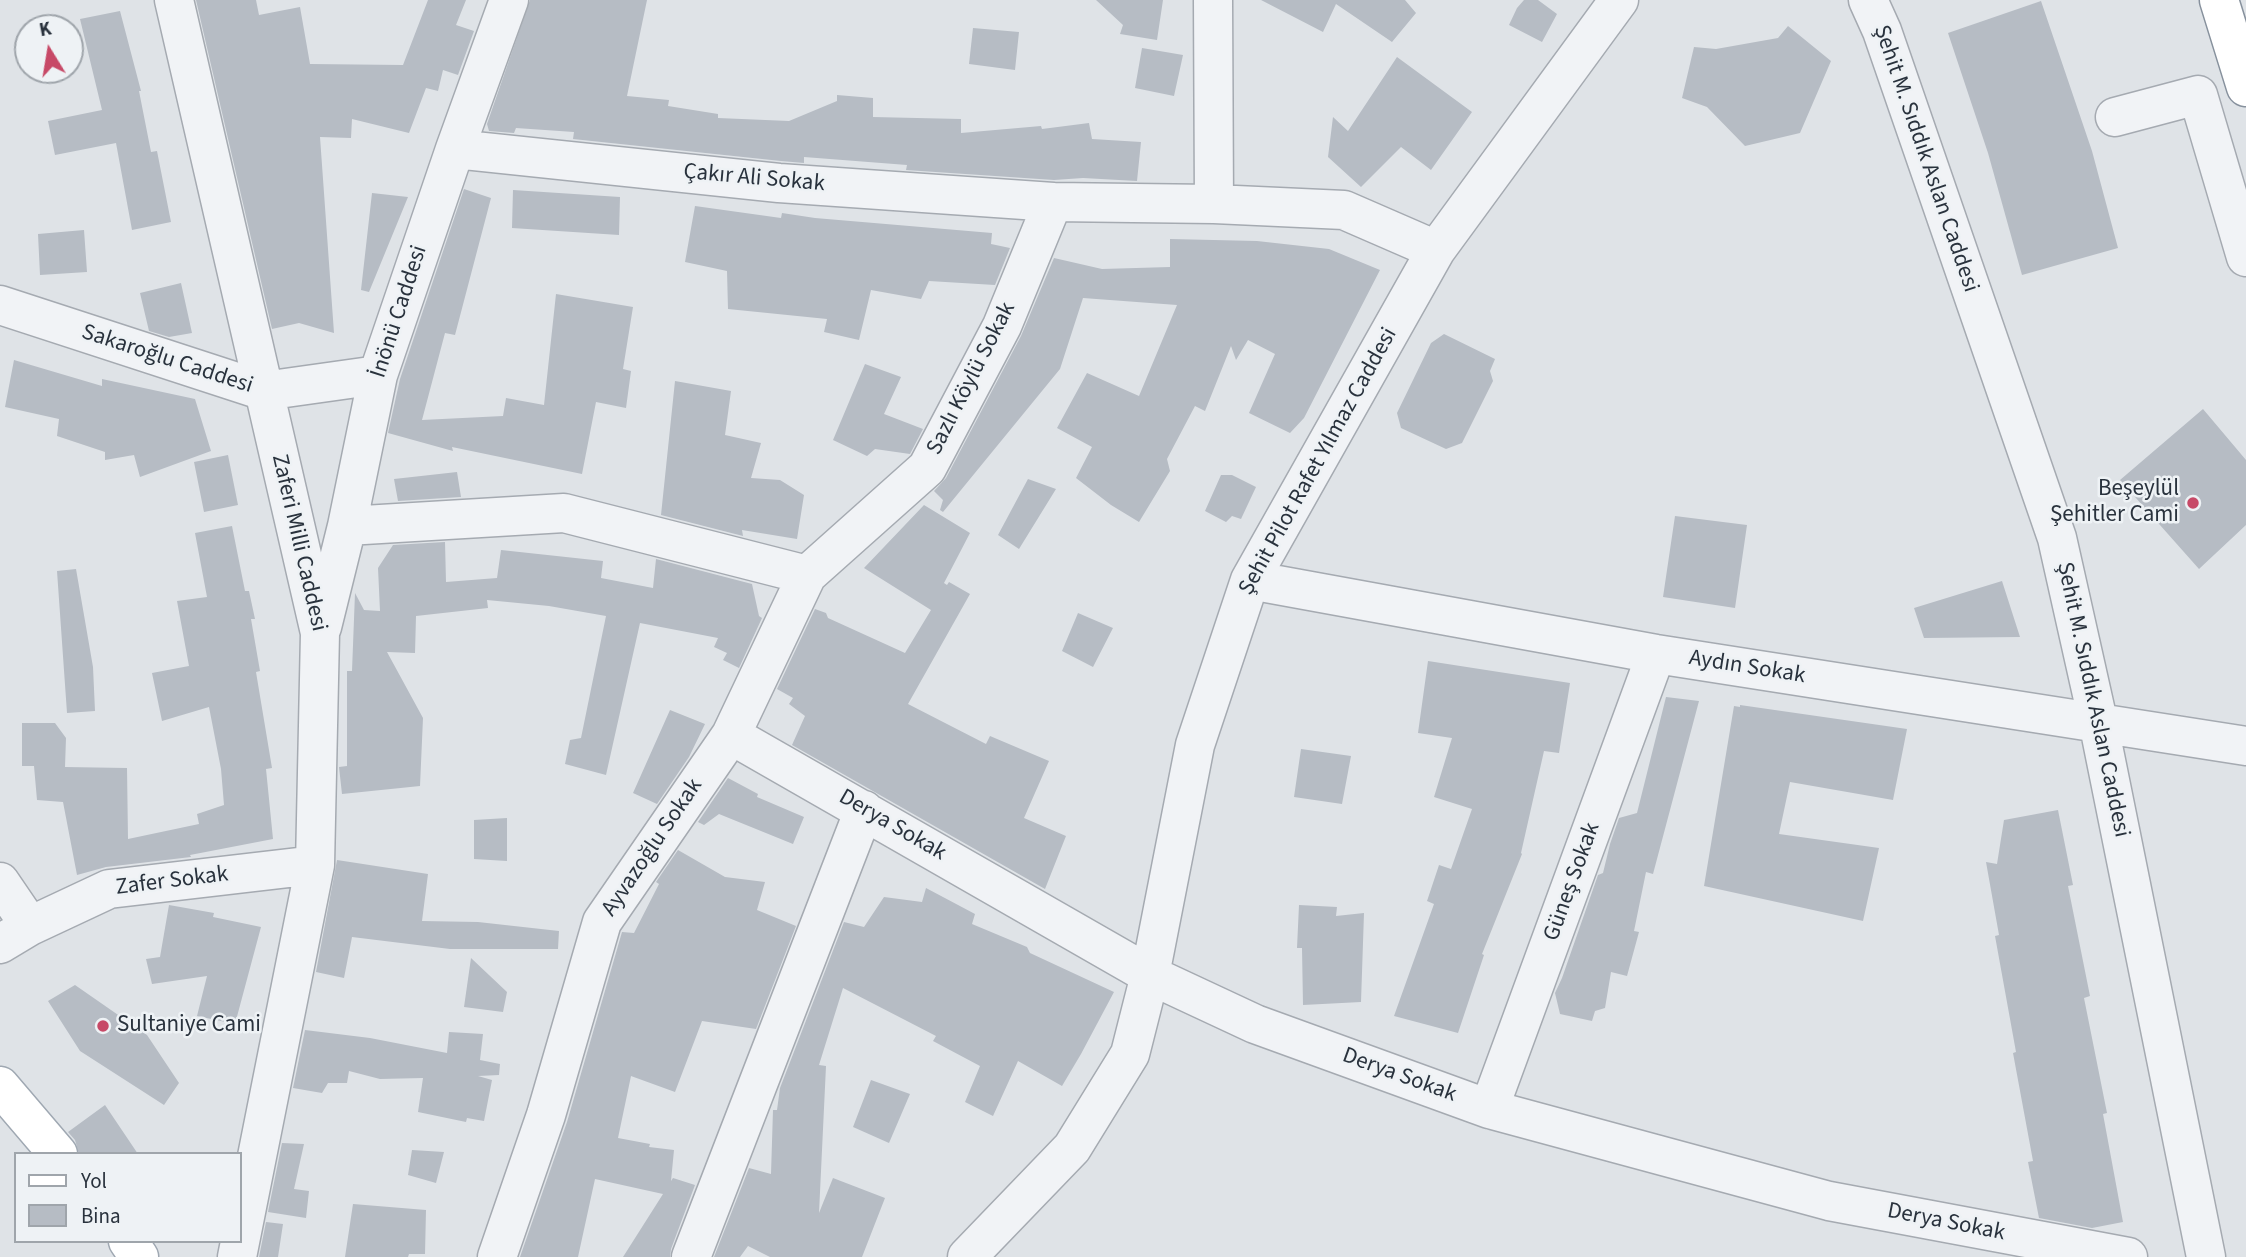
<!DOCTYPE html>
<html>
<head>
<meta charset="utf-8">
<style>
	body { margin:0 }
	#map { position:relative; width:2246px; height:1257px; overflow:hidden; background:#dfe3e7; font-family:"Source Sans 3",sans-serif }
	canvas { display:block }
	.legend { position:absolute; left:14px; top:1152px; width:228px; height:91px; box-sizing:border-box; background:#eef2f5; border:2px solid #9fa5ab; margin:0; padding:9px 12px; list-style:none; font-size:21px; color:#29323d }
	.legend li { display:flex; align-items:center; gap:14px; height:35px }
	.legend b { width:35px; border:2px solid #9fa5ab }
	.north { position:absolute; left:14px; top:14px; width:70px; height:70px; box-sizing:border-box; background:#eef2f5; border:2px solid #9fa5ab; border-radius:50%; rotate:349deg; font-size:19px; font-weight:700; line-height:28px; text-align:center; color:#29323d }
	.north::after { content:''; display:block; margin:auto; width:24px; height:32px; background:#c74967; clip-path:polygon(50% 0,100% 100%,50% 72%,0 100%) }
</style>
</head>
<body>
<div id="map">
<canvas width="2246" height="1257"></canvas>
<ul class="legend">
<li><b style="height:9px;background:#fff"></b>Yol</li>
<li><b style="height:19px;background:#b6bcc4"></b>Bina</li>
</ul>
<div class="north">K</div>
</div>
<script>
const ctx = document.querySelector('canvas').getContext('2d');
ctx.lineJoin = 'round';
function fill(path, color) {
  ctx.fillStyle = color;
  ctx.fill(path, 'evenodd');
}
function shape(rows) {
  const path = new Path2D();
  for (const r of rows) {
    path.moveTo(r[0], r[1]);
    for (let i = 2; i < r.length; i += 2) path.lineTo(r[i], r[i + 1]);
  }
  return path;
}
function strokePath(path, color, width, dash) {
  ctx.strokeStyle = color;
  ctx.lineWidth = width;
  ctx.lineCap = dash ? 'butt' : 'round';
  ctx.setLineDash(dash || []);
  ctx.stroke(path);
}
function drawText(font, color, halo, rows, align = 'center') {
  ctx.font = font + ' "Source Sans 3",sans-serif';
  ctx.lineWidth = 5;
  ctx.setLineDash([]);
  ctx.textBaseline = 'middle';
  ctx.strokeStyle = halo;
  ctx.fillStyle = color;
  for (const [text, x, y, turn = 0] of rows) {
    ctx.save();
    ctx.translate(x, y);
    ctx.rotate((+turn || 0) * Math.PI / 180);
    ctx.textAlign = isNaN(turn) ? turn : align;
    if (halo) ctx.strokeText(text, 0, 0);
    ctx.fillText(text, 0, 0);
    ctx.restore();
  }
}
fill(shape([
	[196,0,256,0,259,15,300,7,310,64,403,65,428,0,466,0,456,25,474,31,458,75,443,70,438,91,426,88,409,133,352,119,351,138,320,137,334,333,299,323,272,329],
	[530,0,647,0,627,96,669,100,668,106,718,114,718,118,789,121,837,101,837,95,873,98,873,117,961,119,961,133,1041,126,1042,129,1089,123,1092,139,1141,142,1137,181,1083,178,1054,180,906,170,907,165,804,157,804,163,781,161,573,139,574,132,516,128,514,133,489,131,487,124],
	[1096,0,1163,0,1157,40,1120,34,1123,25],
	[1261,0,1405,0,1416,13,1392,42,1336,4,1323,32],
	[1524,0,1538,0,1557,14,1542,42,1509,25,1517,8],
	[2041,1,2092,151,2118,248,2022,275,1988,153,1948,33],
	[120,11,141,91,139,91,151,152,157,151,171,222,132,230,116,143,55,155,48,121,102,110,80,19],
	[1788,26,1831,61,1800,133,1745,146,1707,107,1682,98,1694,47,1716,49,1778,38],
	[973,28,1019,32,1015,70,969,64],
	[1142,48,1183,55,1174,96,1135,88],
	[1397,57,1472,112,1431,170,1401,147,1361,187,1328,157,1333,117,1348,131],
	[464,189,491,198,455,335,445,333,422,420,503,416,506,398,544,405,556,294,633,307,623,369,631,371,626,408,596,402,582,474,452,447,453,451,388,433,400,379],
	[513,190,620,197,619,235,512,228],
	[372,193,408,197,369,292,361,290],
	[695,206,781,218,782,213,815,218,992,233,991,244,1010,248,995,285,929,281,921,299,871,290,859,340,824,332,827,319,728,309,727,271,685,262],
	[84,230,87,272,40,275,38,234],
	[1170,239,1257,241,1329,249,1380,270,1304,418,1290,433,1249,413,1275,354,1248,340,1236,360,1231,346,1205,411,1195,406,1167,459,1170,471,1139,522,1111,505,1076,478,1092,447,1057,428,1087,373,1139,396,1177,305,1083,298,1060,369,943,512,940,510,943,500,934,491,946,478,1021,336,1054,258,1102,269,1170,267],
	[181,283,192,333,169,337,149,331,140,293],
	[1444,334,1495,359,1490,371,1493,381,1462,443,1446,449,1401,428,1397,413,1431,343],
	[14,360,102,386,102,379,195,399,211,451,140,477,134,455,105,460,105,452,57,436,59,419,5,407],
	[865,364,901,377,884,414,923,429,910,454,875,449,867,456,833,440],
	[675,381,731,391,725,435,761,443,751,478,780,480,804,495,797,539,742,530,743,536,661,515],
	[2203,409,2246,460,2246,525,2199,569,2120,480],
	[228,455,238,505,204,512,194,462],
	[457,472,461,497,398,501,394,479],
	[1221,475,1232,475,1256,487,1241,519,1232,516,1226,522,1205,511],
	[1028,479,1056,489,1019,549,998,535],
	[924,505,970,533,944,583,947,585,949,582,970,594,908,704,986,744,990,736,1049,761,1024,818,1066,836,1045,889,792,745,805,716,789,704,793,698,777,689,815,609,826,613,828,618,905,653,931,610,864,568],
	[1675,516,1747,525,1735,608,1663,597],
	[232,526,245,591,249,591,255,619,251,619,260,671,256,672,272,768,266,769,273,839,190,855,191,857,106,867,77,875,63,802,37,800,34,766,22,766,22,723,55,723,66,738,65,767,127,768,128,839,199,824,197,814,224,805,221,769,209,707,162,721,152,673,189,666,177,601,207,597,195,533],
	[445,542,446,582,497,578,501,550,603,561,601,578,653,588,656,559,752,584,759,616,762,618,739,668,723,660,727,653,714,647,718,638,640,623,606,775,565,764,570,740,581,738,606,616,549,606,487,600,488,608,416,616,415,653,387,652,423,718,420,786,342,794,339,767,347,766,347,671,352,671,355,593,364,610,380,611,378,568,393,545],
	[76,569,93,667,95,711,67,713,57,571],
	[2002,581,2020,637,1924,638,1914,608],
	[1078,613,1113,628,1093,667,1062,651],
	[1428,661,1570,683,1559,753,1544,751,1521,853,1522,854,1482,954,1484,955,1458,1033,1394,1016,1434,904,1427,901,1439,865,1451,869,1472,809,1434,797,1452,738,1418,733],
	[1666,697,1699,701,1653,874,1646,872,1634,931,1639,932,1627,976,1611,972,1605,1008,1595,1011,1592,1021,1560,1014,1555,993,1562,978,1598,875,1603,873,1610,844,1619,818,1637,813],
	[1740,705,1907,729,1893,800,1790,782,1779,834,1879,848,1863,921,1704,886,1734,706,1740,707],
	[670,710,705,724,689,757,657,804,633,793],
	[1301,749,1351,756,1342,804,1294,797],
	[728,778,758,794,757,797,804,817,793,844,719,814,704,825,698,822],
	[2058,810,2073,885,2068,886,2090,996,2084,998,2107,1113,2103,1114,2123,1222,2092,1228,2039,1218,2028,1162,2033,1161,2013,1053,2016,1052,1995,936,1999,935,1986,862,1997,864,2004,820],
	[507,818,507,861,474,859,474,820],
	[678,850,725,877,765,882,757,910,796,926,756,1029,702,1021,675,1092,631,1076,618,1138,650,1144,649,1147,674,1150,671,1181,673,1178,695,1185,671,1249,670,1257,623,1257,663,1194,595,1179,578,1257,520,1257,567,1122,622,932,634,933,659,884,656,882],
	[337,860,428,874,422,921,478,922,559,931,558,949,450,949,352,937,344,978,316,972],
	[926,888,975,914,972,924,1027,947,1030,953,1114,992,1081,1054,1062,1086,1018,1061,993,1116,965,1102,980,1066,933,1041,936,1036,843,988,819,1065,826,1066,819,1213,833,1178,885,1198,862,1257,770,1257,748,1246,740,1257,714,1257,749,1168,771,1174,773,1110,777,1110,780,1088,844,922,864,927,884,897,922,902],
	[169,905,214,913,213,917,261,927,235,1024,197,1016,207,976,152,984,146,959,160,957],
	[1299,905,1337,907,1336,916,1364,913,1361,1002,1303,1005,1302,948,1297,948],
	[471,958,507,992,503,1012,464,1007],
	[75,985,147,1035,179,1083,164,1105,80,1051,48,1001],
	[305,1030,370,1038,447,1053,449,1032,483,1034,480,1060,500,1064,499,1075,478,1076,492,1080,484,1121,467,1118,466,1122,418,1112,423,1078,380,1079,349,1071,347,1083,328,1083,322,1093,293,1088],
	[871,1080,910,1094,889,1143,853,1127],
	[105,1105,138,1154,79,1154,75,1140,68,1132],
	[282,1143,304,1144,294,1189,309,1191,306,1218,268,1212],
	[412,1150,444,1152,436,1183,408,1175],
	[353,1204,426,1210,425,1254,409,1254,408,1257,345,1257],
	[266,1222,283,1224,278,1257,259,1257]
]), '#b6bcc4');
const minor = shape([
	[174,0,320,633,315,865,237,1257],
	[1868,0,1882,31,2057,538,2098,721,2206,1257],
	[2115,117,2198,95,2246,257],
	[455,149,779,183,1053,202],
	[1214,204,1344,210,1436,250],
	[0,305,264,391,378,375],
	[347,526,564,513,807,575,927,468,1002,326,1053,202,1214,204,1213,0],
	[1250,580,1656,654,2246,746],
	[322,627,347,526,378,375,455,149,509,0],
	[731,735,1150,975,1255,1024,1489,1109,1829,1201,2128,1257],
	[0,882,30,926],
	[0,944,30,926,109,889,315,865],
	[1489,1109,1656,654],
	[497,1257,546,1115,602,922,731,735,807,575],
	[691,1257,864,810],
	[967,1257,1072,1148,1130,1054,1150,975,1195,745,1250,580,1436,250,1619,0]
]);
const major = shape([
	[0,1086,58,1154],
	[128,1241,139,1257]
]);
const highway = shape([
	[2219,0,2246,87]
]);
strokePath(minor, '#a5aab1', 41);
strokePath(major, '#9fa8b2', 41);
strokePath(highway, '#87919d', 41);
strokePath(minor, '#f1f3f6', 38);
strokePath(major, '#fff', 38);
strokePath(highway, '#fff', 38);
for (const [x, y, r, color] of [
	[2193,503,7,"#c74967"],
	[103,1026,7,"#c74967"]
]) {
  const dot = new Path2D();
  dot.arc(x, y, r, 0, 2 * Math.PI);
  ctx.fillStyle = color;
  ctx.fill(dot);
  strokePath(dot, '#eef2f5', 2.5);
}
drawText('23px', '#29323d', '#eef2f5', [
	["Şehit M. Sıddık Aslan Caddesi",1925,159,71],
	["Çakır Ali Sokak",754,179,5],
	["İnönü Caddesi",400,312,-72],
	["Sakaroğlu Caddesi",167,360,18],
	["Sazlı Köylü Sokak",972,379,-63],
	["Şehit Pilot Rafet Yılmaz Caddesi",1319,462,-61],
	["Zaferi Milli Caddesi",298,543,77],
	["Aydın Sokak",1747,668,9],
	["Şehit M. Sıddık Aslan Caddesi",2092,700,78],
	["Derya Sokak",892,826,30],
	["Ayvazoğlu Sokak",653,848,-56],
	["Zafer Sokak",172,882,-7],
	["Güneş Sokak",1573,882,-70],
	["Derya Sokak",1399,1076,20],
	["Derya Sokak",1946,1223,11]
]);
drawText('23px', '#29323d', '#eef2f5', [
	["Beşeylül",2179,490],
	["Şehitler Cami",2179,516],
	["Sultaniye Cami",117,1026,"left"]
], 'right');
</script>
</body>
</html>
